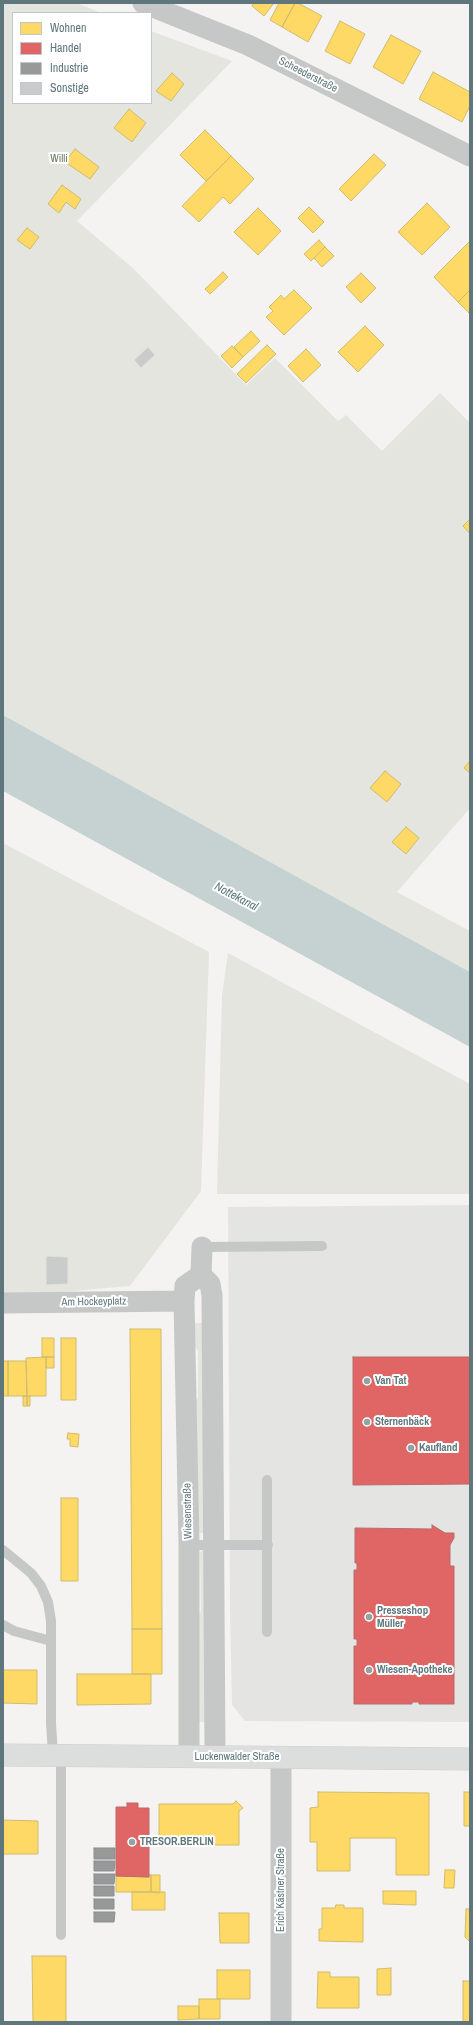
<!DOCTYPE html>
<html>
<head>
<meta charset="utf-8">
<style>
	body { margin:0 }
	#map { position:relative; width:473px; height:2025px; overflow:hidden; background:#f4f3f1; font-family:"Archivo Narrow",sans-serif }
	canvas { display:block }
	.frame { position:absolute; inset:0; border:4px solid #5f777c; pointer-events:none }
	.legend { position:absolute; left:12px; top:12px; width:140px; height:92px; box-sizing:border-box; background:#fff; border:1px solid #bfc9cb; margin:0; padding:5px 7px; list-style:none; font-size:12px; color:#5f777c }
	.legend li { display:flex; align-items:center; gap:8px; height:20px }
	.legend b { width:20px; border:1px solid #bfc9cb }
</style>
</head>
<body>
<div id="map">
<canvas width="473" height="2025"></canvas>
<div class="frame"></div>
<ul class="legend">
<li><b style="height:11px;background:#ffd966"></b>Wohnen</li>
<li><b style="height:11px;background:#e06666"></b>Handel</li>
<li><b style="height:11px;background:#999"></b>Industrie</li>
<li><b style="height:11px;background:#cacccc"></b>Sonstige</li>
</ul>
</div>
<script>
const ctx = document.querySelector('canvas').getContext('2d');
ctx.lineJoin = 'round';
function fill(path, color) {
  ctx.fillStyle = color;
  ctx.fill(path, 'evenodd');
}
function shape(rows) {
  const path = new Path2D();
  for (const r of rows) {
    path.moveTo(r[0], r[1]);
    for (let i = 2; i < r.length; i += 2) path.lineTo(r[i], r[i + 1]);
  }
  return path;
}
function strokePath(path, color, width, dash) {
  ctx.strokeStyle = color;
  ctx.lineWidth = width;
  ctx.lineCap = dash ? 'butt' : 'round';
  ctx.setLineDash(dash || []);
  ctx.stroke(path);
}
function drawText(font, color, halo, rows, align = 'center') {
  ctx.font = font + ' "Archivo Narrow",sans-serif';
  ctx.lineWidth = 4;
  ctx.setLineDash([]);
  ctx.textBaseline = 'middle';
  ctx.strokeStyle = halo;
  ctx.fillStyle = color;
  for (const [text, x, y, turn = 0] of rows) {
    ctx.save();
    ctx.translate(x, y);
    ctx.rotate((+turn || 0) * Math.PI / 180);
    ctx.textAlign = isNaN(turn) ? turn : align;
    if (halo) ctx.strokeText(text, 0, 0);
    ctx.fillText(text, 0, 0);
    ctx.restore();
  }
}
fill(shape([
	[470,1205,470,1722,245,1721,232,1705,230,1605,228,1207]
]), '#e4e4e3');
fill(shape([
	[3,3,76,3,102,13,13,13,13,103,151,103,151,31,232,61,77,221,134,269,246,385,275,358,338,421,346,415,382,451,440,393,470,423,470,808,397,892,470,931,470,972,3,715],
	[3,843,209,952,201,1191,130,1286,3,1297],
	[228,953,470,1084,470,1194,217,1194,222,995],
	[194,1323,207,1323,206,1533,195,1533,195,1401,198,1397,198,1351,193,1343],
	[202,1550,206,1550,207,1722,197,1722,197,1617,201,1612,200,1553]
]), '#e4e5df');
fill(shape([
	[3,715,470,972,470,1047,3,791]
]), '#c6d2d2');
const homes = shape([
	[254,3,274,3,264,16,252,6,254,3],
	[279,3,295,3,282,27,270,20,279,3],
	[295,3,298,3,322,16,308,42,282,27,295,3],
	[340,21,365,34,350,64,325,51,340,21],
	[391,35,421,51,403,84,373,67,391,35],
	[433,72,470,92,470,106,462,122,419,99,433,72],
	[172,73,184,84,171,101,156,91,172,73],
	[129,109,146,123,132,142,114,128,129,109],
	[205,130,231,156,206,181,180,155,205,130],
	[75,149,99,167,90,179,65,162,75,149],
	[374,154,386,165,351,201,339,189,374,154],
	[231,156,254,179,230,204,223,197,199,222,182,206,231,156],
	[62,185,81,199,75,209,66,202,59,213,48,204,62,185],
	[427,203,450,227,422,255,398,232,427,203],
	[309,207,324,222,313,233,298,218,309,207],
	[258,208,281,231,258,255,234,232,258,208],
	[27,228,39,237,30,249,17,240,27,228],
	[319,240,325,247,311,261,304,254,319,240],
	[470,241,470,290,458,302,434,277,470,241],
	[325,247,334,256,322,267,314,258,325,247],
	[223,272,228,277,210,294,205,289,223,272],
	[361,273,376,288,361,303,346,287,361,273],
	[294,290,312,308,284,335,266,317,273,311,269,307,281,295,284,299,294,290],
	[470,290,470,314,458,302,470,290],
	[365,326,384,345,358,372,338,352,365,326],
	[251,331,260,341,243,357,234,347,251,331],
	[267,345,276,354,246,383,237,374,267,345],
	[232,346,243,357,232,368,221,356,232,346],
	[306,349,321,365,303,382,288,366,306,349],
	[470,519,470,534,463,526,470,519],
	[470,761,470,773,464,768,470,761],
	[385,771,401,784,387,802,370,788,385,771],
	[406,827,419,838,406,854,392,842,406,827],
	[130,1329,161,1329,162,1629,132,1629,130,1329],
	[42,1338,54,1338,54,1357,42,1357,42,1338],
	[61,1338,76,1338,76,1400,61,1400,61,1338],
	[46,1357,46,1396,27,1396,26,1358,46,1357],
	[46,1357,54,1357,54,1368,46,1368,46,1357],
	[3,1361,8,1361,8,1396,3,1396,3,1361],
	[8,1361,26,1361,27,1396,8,1396,8,1361],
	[23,1396,27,1396,27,1406,23,1406,23,1396],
	[27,1396,30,1396,30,1406,27,1406,27,1396],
	[68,1433,79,1434,78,1447,70,1446,70,1439,67,1439,68,1433],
	[61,1498,78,1498,78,1581,61,1581,61,1498],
	[132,1629,162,1629,162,1674,132,1674,132,1629],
	[3,1670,37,1670,37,1704,3,1703,3,1670],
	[77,1674,151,1674,151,1704,77,1705,77,1674],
	[318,1792,429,1793,429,1875,396,1875,396,1838,350,1838,350,1871,317,1871,317,1842,310,1842,310,1808,318,1807,318,1792],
	[464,1792,470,1792,470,1826,464,1826,464,1792],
	[236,1801,243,1808,239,1811,239,1845,159,1845,159,1804,233,1804,236,1801],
	[3,1820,38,1821,38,1854,3,1854,3,1820],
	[445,1870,455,1870,454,1888,444,1888,445,1870],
	[149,1875,151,1875,151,1892,116,1892,116,1876,149,1877,149,1875],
	[151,1875,160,1875,160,1893,151,1892,151,1875],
	[383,1891,416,1891,416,1905,383,1904,383,1891],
	[132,1892,165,1892,165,1910,132,1910,132,1892],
	[336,1905,344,1905,344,1908,363,1908,363,1942,319,1941,319,1929,322,1929,322,1908,335,1908,336,1905],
	[466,1909,470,1909,470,1942,465,1937,466,1909],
	[219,1913,249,1913,249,1943,220,1943,219,1913],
	[32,1956,66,1956,66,2022,33,2022,32,1956],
	[391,1968,391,1995,377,1995,377,1969,391,1968],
	[217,1970,250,1970,250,1999,217,1999,217,1970],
	[318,1972,330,1972,330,1977,359,1977,359,2008,317,2008,318,1972],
	[463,1981,470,1981,470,2022,463,2022,463,1981],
	[199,1999,220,1999,220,2019,199,2019,199,1999],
	[178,2006,199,2006,199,2019,178,2020,178,2006]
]);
fill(homes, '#ffd966');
strokePath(homes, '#cfbc6d', 1);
const shops = shape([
	[353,1357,470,1357,470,1484,353,1485,353,1357],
	[432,1525,445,1533,454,1533,454,1538,450,1545,450,1566,454,1566,454,1704,419,1704,419,1702,412,1702,412,1704,354,1704,354,1646,357,1646,357,1639,354,1639,354,1570,357,1570,357,1563,355,1563,355,1528,432,1529,432,1525],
	[127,1803,138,1803,138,1808,149,1808,149,1877,116,1876,116,1807,127,1807,127,1803]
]);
fill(shops, '#e06666');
strokePath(shops, '#b96b6d', 1);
const industry = shape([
	[94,1848,115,1848,115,1859,94,1859,94,1848],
	[94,1861,115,1861,114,1871,94,1871,94,1861],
	[94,1874,115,1874,114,1884,94,1884,94,1874],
	[94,1886,114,1886,114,1896,94,1896,94,1886],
	[94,1899,114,1899,114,1909,94,1909,94,1899],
	[94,1912,115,1912,114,1922,94,1922,94,1912]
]);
fill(industry, '#999');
strokePath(industry, '#888f90', 1);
const building = shape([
	[148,347,155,355,141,368,134,360,148,347],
	[46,1256,68,1257,68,1284,46,1285,46,1256]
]);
fill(building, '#cacccc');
strokePath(building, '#e3e2e1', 1);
const secondary = shape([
	[3,1755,470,1759]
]);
strokePath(secondary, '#cfd0cf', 23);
strokePath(shape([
	[202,1247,322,1246],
	[267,1480,267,1632],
	[189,1545,268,1545],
	[3,1550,31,1573,41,1586,48,1602,51,1621,51,1723,53,1755],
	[3,1625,14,1631,51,1641],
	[61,1935,61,1755]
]), '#c6c8c8', 10);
strokePath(shape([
	[143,3,248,45,470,156],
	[202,1247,201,1275,210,1284,212,1295,215,1756],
	[3,1303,184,1301],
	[189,1756,189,1545,184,1301,185,1286,201,1275],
	[281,1757,281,2022]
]), '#c6c8c8', 21);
strokePath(secondary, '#dcdddd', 22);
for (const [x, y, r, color] of [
	[367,1381,4,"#93a2a5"],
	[367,1422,4,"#93a2a5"],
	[411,1448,4,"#93a2a5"],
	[369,1617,4,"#93a2a5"],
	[369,1670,4,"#93a2a5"],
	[132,1842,4,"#93a2a5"]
]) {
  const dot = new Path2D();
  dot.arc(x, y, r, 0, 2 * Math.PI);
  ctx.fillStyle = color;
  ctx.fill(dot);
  strokePath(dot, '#fff', 1.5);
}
drawText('11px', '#5f777c', '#fff', [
	["Scheederstraße",308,75,27],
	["Am Hockeyplatz",94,1302,-1],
	["Wiesenstraße",188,1511,-91],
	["Luckenwalder Straße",237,1757],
	["Erich Kästner Straße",281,1890,-90]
]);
drawText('11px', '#6d7962', '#fff', [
	["Willi",59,159]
]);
drawText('bold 11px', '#5f777c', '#fff', [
	["Van Tat",375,1381],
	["Sternenbäck",375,1422],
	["Kaufland",419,1448],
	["Presseshop",377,1611],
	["Müller",377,1624],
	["Wiesen-Apotheke",377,1670],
	["TRESOR.BERLIN",140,1842]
], 'left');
drawText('italic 12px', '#5a7878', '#fff', [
	["Nottekanal",236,897,28]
]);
</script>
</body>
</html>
